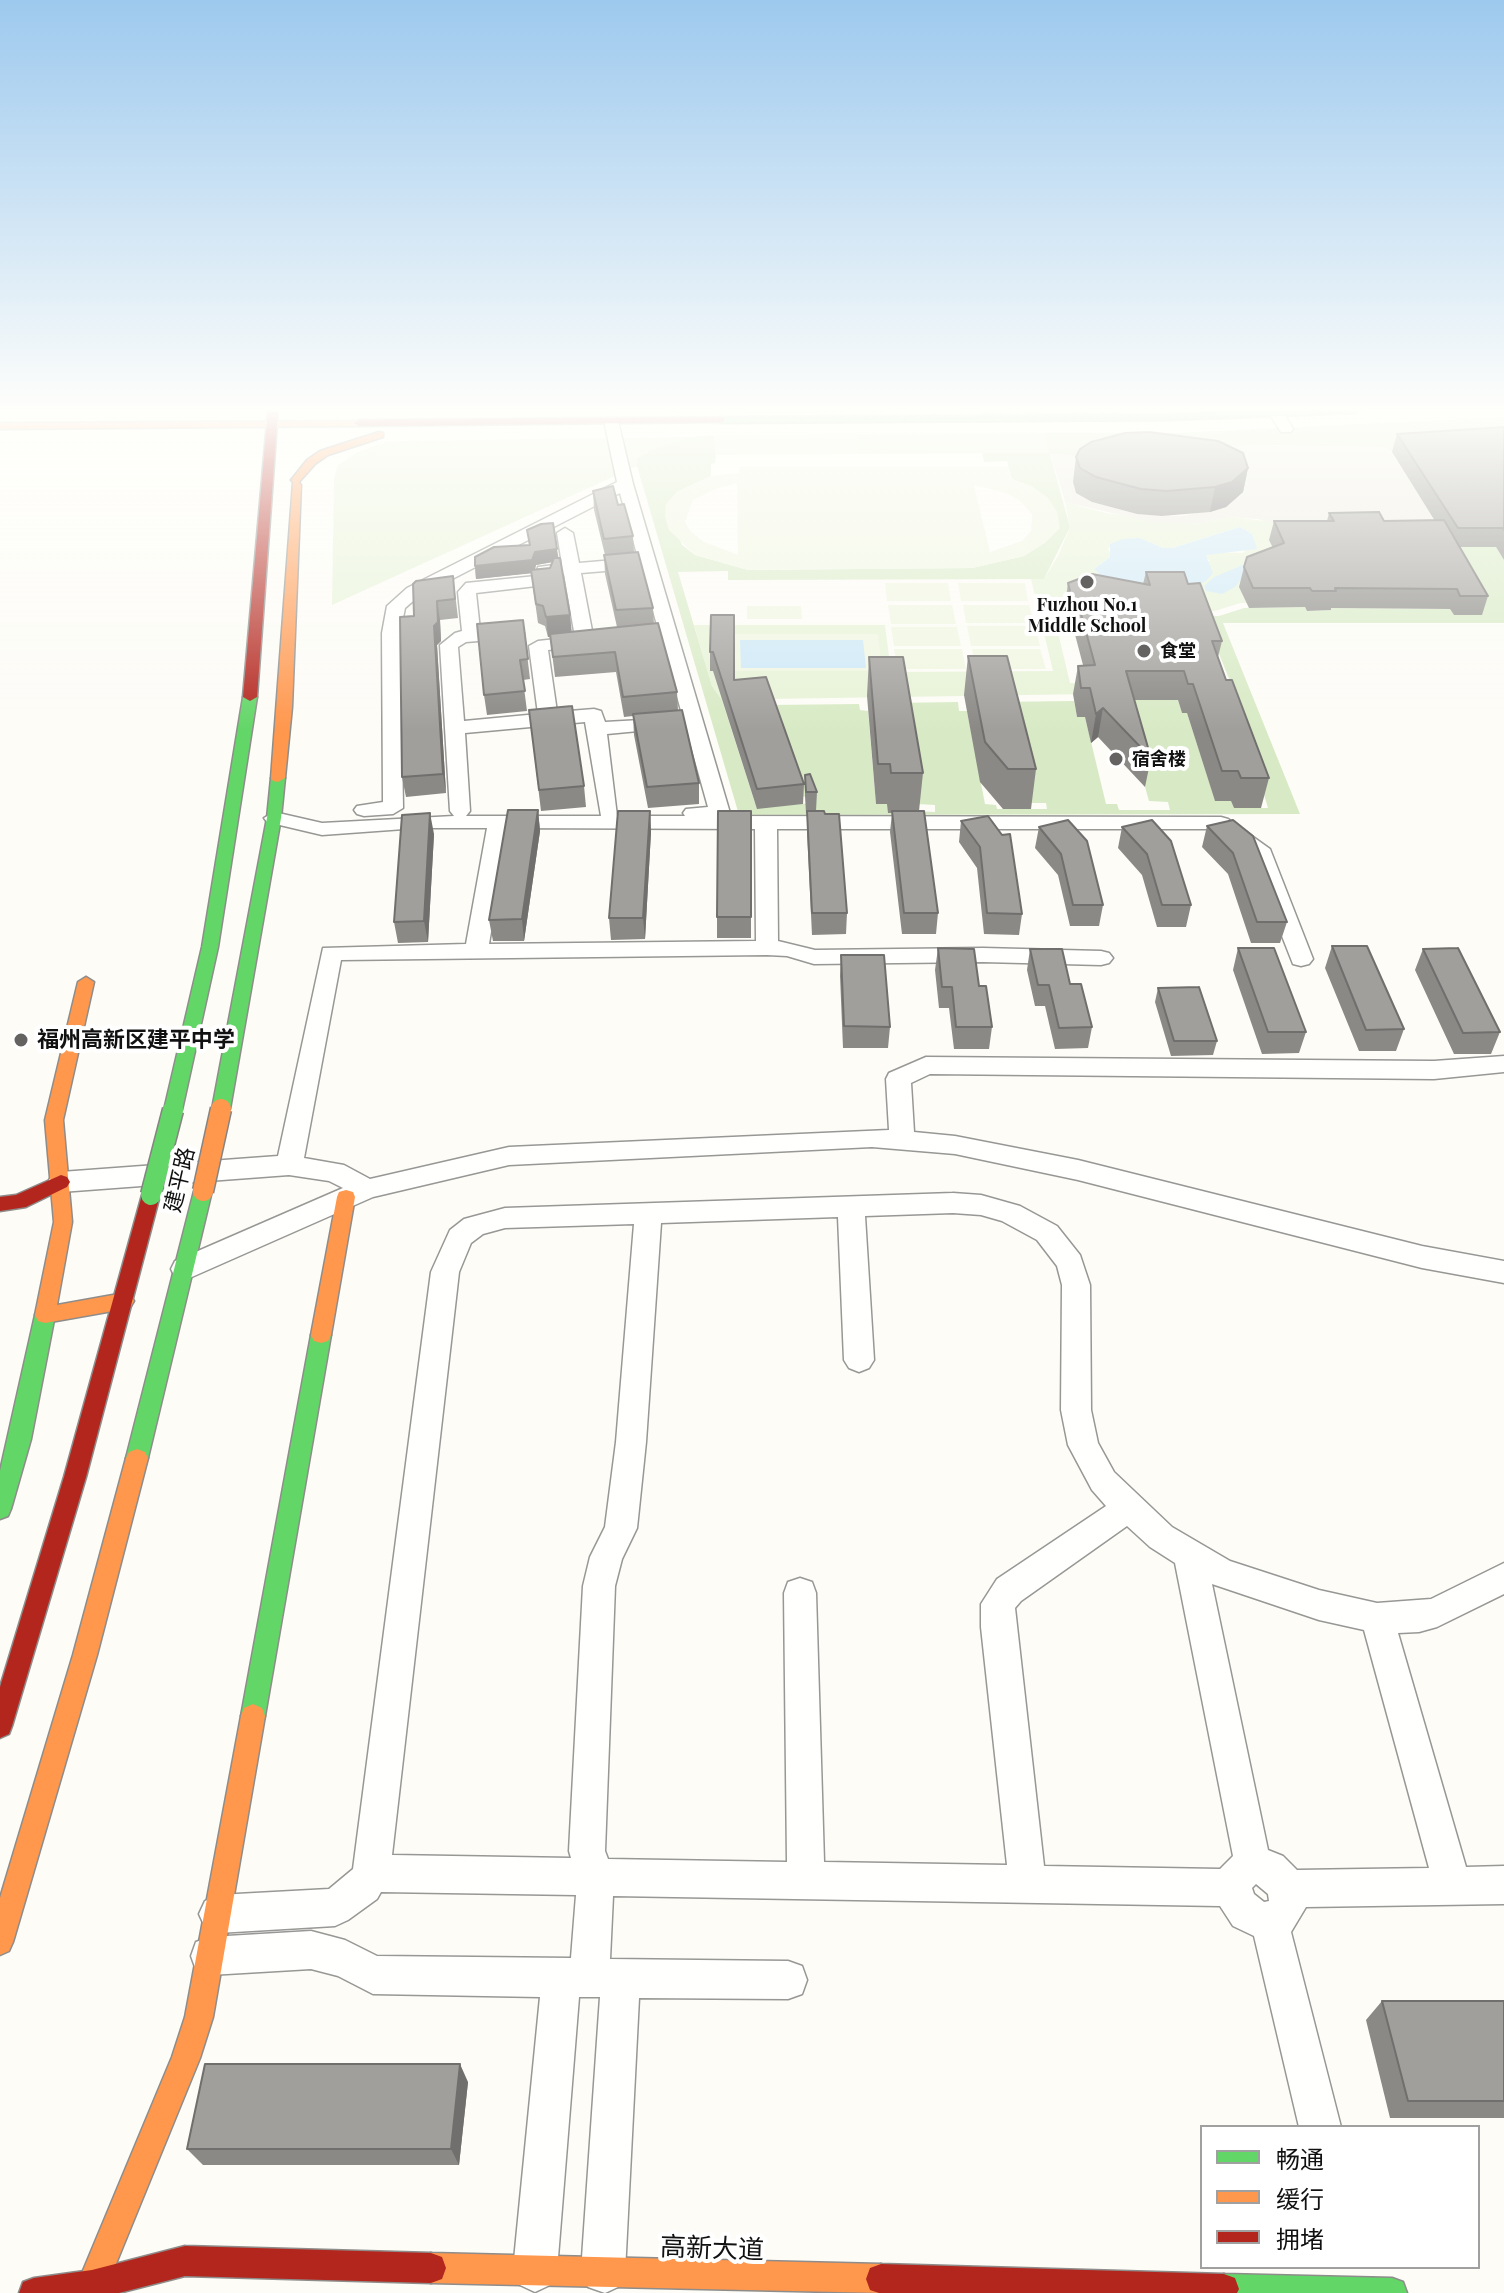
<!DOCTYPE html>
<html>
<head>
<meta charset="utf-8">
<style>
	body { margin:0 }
	#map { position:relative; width:1504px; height:2293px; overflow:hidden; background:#fdfcf7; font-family:"Playfair Display","Noto Sans SC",serif }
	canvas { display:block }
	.legend { position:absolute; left:1200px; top:2125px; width:280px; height:144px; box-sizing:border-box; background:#fff; border:2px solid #a0a0a0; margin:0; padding:10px 14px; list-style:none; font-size:24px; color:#111 }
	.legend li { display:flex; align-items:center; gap:16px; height:40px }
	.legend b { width:40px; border:2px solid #a0a0a0 }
</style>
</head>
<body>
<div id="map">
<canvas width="1504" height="2293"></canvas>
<ul class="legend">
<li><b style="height:10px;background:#63d668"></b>畅通</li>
<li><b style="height:10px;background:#ff974d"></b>缓行</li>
<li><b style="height:10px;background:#b3261e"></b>拥堵</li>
</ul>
</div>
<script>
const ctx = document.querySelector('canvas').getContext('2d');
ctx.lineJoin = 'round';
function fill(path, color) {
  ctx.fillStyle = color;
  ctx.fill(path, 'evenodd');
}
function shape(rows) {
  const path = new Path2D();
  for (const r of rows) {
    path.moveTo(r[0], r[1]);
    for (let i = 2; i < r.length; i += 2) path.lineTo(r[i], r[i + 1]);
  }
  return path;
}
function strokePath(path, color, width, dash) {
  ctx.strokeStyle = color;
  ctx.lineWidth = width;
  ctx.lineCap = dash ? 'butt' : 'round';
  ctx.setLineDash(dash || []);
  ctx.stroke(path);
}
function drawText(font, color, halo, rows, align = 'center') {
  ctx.font = font + ' "Playfair Display","Noto Sans SC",serif';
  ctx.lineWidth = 8;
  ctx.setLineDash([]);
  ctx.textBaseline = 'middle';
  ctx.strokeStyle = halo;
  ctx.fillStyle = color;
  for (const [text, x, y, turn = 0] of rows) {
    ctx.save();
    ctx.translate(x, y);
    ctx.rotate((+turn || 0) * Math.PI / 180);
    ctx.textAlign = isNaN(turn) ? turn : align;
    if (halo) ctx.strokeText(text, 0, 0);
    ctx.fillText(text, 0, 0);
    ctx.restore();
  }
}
fill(shape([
	[1045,433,1050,453,858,454,856,434],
	[693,437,653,449,638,459,637,466,332,605,334,478,338,465,358,452,386,442,405,441],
	[1065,502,1106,513,1194,524,1232,517,1273,522,1281,540,1282,567,1266,568,1243,577,1303,603,1240,603,1215,611,1183,611,1057,628,1070,683,1089,683,1092,694,767,699,765,696,722,700,712,686,694,625,885,625,891,672,1053,671,1031,579,1044,579,1059,554,1070,527],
	[1240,527,1252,534,1254,541,1243,553,1213,552,1205,556,1210,561,1103,578,1094,569,1111,556,1108,548,1140,538,1163,548,1173,548],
	[712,634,877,634,882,670]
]), '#e7f3d7');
fill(shape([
	[1504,417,1504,449,1391,451,1385,447,1275,445,1232,445,1237,456,1084,457,1050,454,1070,527,1044,579,728,580,728,571,678,572,712,686,722,700,755,803,769,807,811,803,809,796,801,797,769,705,859,704,860,710,868,711,876,804,888,804,889,810,935,812,935,805,917,804,894,703,958,702,959,711,967,711,985,804,996,805,997,809,1047,809,1046,803,1029,803,995,702,1074,701,1077,717,1085,717,1106,804,1117,804,1119,810,1170,810,1168,802,1149,801,1123,709,1114,700,1178,700,1182,713,1187,713,1215,800,1231,801,1234,808,1268,808,1230,681,1206,622,1184,616,1219,616,1244,608,1305,607,1307,611,1330,610,1329,608,1450,609,1454,615,1443,547,1496,547,1504,560,1504,623,1223,623,1300,814,739,815,637,466,637,459,653,449,693,437,714,435,716,455,715,463,711,464,711,476,677,492,666,505,682,545,695,555,748,570,972,568,1024,556,1046,542,1033,487,1012,479,1007,461,984,462,982,453,1049,453,1045,433,1178,433]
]), '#d8eac5');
fill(shape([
	[856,434,858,454,716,455,714,435],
	[740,467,1009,467,1012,479,1033,487,1048,498,1057,512,1060,528,1046,542,1024,556,972,568,748,570,695,555,669,530,665,516,666,504,677,492,711,476,739,473],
	[737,483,738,554,738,555,704,542,691,532,685,522,693,500,718,488],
	[974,485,1006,493,1020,501,1032,515,1031,531,1022,541,990,552],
	[885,583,948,583,951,601,887,601],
	[958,583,1025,583,1028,601,961,601],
	[888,605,952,605,956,624,891,624],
	[963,605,1029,605,1034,623,966,623],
	[801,606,802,619,747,619,747,606],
	[967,626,1035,626,1040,646,971,646],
	[891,627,957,627,961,646,894,646],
	[734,634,878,634,882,671,734,671],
	[894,649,962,649,966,669,897,669],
	[972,649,1040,649,1046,669,976,669]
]), '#f0f6e1');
fill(shape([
	[1231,445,1385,447,1391,451,1428,509,1504,512,1281,540,1273,523,1257,519,1232,517,1194,524,1150,522,1065,502,1050,453,1084,457,1237,455],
	[1243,492,1226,507,1182,516,1137,514,1092,502]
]), '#edebe2');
fill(shape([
	[1240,527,1252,534,1257,549,1206,555,1213,573,1206,581,1183,592,1103,578,1094,569,1110,557,1110,544,1123,539,1140,538,1163,548,1173,548],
	[1245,564,1247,572,1235,587,1222,594,1206,591,1204,586,1214,577],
	[740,640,863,640,866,668,741,668]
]), '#cde8f7');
const street = shape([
	[1267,410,1282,410,1293,429,1291,432,1281,432,1267,410],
	[611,417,618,421,633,484,730,813,728,816,1221,817,1228,819,1270,849,1313,959,1309,964,1301,966,1293,964,1249,852,1216,829,777,829,778,941,815,950,983,948,1101,951,1109,953,1113,958,1109,963,1101,965,983,962,814,964,787,956,767,955,341,960,304,1158,344,1165,370,1179,509,1147,889,1130,886,1079,889,1073,926,1057,1434,1061,1504,1056,1504,1072,1434,1079,930,1074,911,1083,914,1132,955,1136,1078,1160,1422,1246,1504,1261,1504,1283,1422,1268,1078,1180,955,1154,872,1147,509,1165,373,1197,185,1280,175,1277,171,1269,175,1261,343,1188,329,1181,289,1175,61,1192,52,1189,48,1182,52,1175,61,1172,278,1156,323,948,466,944,487,828,418,828,322,835,267,822,264,818,274,812,322,823,454,816,450,811,440,645,455,633,462,631,458,592,466,583,536,576,538,567,562,564,557,533,565,528,573,533,579,563,638,558,620,493,419,596,405,608,400,633,403,808,393,814,364,816,357,814,354,810,357,806,383,802,382,633,387,606,407,588,617,482,604,421,611,417],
	[641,568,708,807,686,809,683,813,685,816,617,816,607,734,670,728,677,726,680,722,677,718,605,722,601,711,594,709,557,712,548,650,585,646,594,641,581,573,641,568],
	[564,574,575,637,538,641,529,646,538,714,464,721,458,647,466,642,515,638,524,633,515,628,480,630,476,593,545,585,551,584,553,575,564,574],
	[585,722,601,816,466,816,470,811,465,733,585,722],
	[508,828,755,829,756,941,489,944,508,828],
	[953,1193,981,1195,1020,1206,1057,1226,1080,1255,1090,1285,1091,1410,1098,1443,1114,1472,1172,1527,1230,1561,1319,1590,1377,1603,1431,1599,1504,1563,1504,1594,1437,1627,1419,1632,1398,1633,1466,1867,1504,1866,1504,1904,1306,1907,1291,1932,1341,2127,1299,2127,1254,1936,1233,1926,1220,1906,613,1896,610,1959,788,1961,802,1966,807,1980,802,1994,788,1999,639,1998,625,2272,618,2287,605,2293,588,2287,581,2272,600,1997,579,1997,557,2270,550,2285,535,2292,520,2285,513,2270,540,1997,373,1994,338,1976,311,1969,210,1975,196,1970,191,1956,196,1942,210,1937,311,1931,345,1940,377,1956,571,1958,576,1895,381,1892,377,1899,348,1920,335,1926,218,1933,205,1927,199,1914,205,1901,218,1895,329,1889,353,1869,431,1272,450,1230,464,1219,505,1208,953,1193],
	[953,1213,981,1215,1002,1221,1037,1240,1057,1266,1062,1285,1061,1410,1068,1445,1092,1490,1106,1506,997,1579,981,1604,981,1627,1007,1865,824,1862,816,1593,812,1582,800,1578,788,1582,784,1593,787,1862,608,1859,605,1851,615,1586,622,1559,637,1528,646,1442,661,1223,838,1217,844,1360,849,1368,859,1372,869,1368,874,1360,865,1216,953,1213],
	[634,1224,616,1442,605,1527,590,1557,583,1586,569,1851,571,1858,392,1855,459,1272,471,1243,483,1234,505,1228,634,1224],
	[1127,1526,1150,1547,1175,1563,1233,1856,1220,1869,1044,1866,1015,1608,1021,1601,1127,1526],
	[1212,1584,1319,1620,1364,1630,1429,1868,1297,1870,1283,1856,1268,1850,1212,1584],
	[1256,1884,1268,1894,1269,1901,1264,1902,1254,1894,1252,1888,1256,1884]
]);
const fast = shape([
	[1263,410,1361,410,1356,413,1170,420,720,423,715,420,720,417,1170,414,1263,410],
	[250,693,257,697,218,947,182,1110,173,1116,164,1110,202,947,243,697,250,693],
	[278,774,285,778,281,818,230,1109,221,1115,212,1109,267,818,271,778,278,774],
	[203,1184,210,1186,212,1191,148,1458,145,1464,137,1467,129,1464,126,1458,194,1191,196,1186,203,1184],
	[45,1307,52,1309,55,1315,31,1439,11,1509,8,1516,0,1519,0,1471,35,1315,38,1309,45,1307],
	[321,1327,328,1329,331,1335,265,1716,262,1724,253,1728,244,1724,241,1716,311,1335,314,1329,321,1327],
	[1224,2274,1392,2278,1403,2282,1407,2293,1211,2293,1209,2289,1213,2278,1224,2274]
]);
const slow = shape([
	[363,421,363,425,359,426,0,429,0,423,363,421],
	[379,432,383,433,383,437,328,455,315,464,299,482,301,485,292,707,285,778,278,782,273,781,271,778,293,482,291,480,307,460,320,451,379,432],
	[86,977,94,982,63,1120,72,1222,57,1305,124,1293,131,1296,134,1301,131,1306,124,1309,45,1323,38,1321,35,1315,54,1222,45,1120,78,982,86,977],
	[346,1190,353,1192,355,1197,331,1335,328,1341,321,1343,314,1341,311,1335,337,1197,339,1192,346,1190],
	[137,1449,145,1452,148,1458,97,1655,13,1942,9,1951,0,1955,0,1898,73,1655,126,1458,129,1452,137,1449],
	[253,1704,262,1708,265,1716,213,2017,200,2058,104,2293,80,2293,77,2285,172,2057,185,2017,241,1716,244,1708,253,1704],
	[431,2253,881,2264,892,2268,896,2279,892,2290,883,2293,431,2283,420,2279,416,2268,420,2257,431,2253]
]);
const jam = shape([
	[268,410,278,410,257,697,250,701,243,697,268,410],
	[720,417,724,418,724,422,359,426,354,423,359,420,720,417],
	[61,1175,67,1177,70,1182,67,1187,26,1207,0,1211,0,1197,16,1195,61,1175],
	[151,1188,158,1190,160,1195,86,1477,12,1726,9,1734,0,1738,0,1687,64,1477,142,1195,144,1190,151,1188],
	[185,2246,431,2253,442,2257,446,2268,442,2279,431,2283,185,2276,119,2293,19,2293,23,2282,34,2278,92,2270,185,2246],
	[881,2264,1224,2274,1235,2278,1239,2289,1237,2293,879,2293,870,2290,866,2279,870,2268,881,2264]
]);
strokePath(street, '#979795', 3);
strokePath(fast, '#8e8d8b', 3);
strokePath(slow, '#8e8d8b', 3);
strokePath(jam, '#8e8d8b', 3);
fill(street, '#fffffe');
fill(fast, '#63d668');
fill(slow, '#ff974d');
fill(jam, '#b3261e');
const fastBridge = shape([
	[151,1195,173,1110]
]);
const slowBridge = shape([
	[203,1191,221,1109]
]);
strokePath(fastBridge, '#858482', 23, []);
strokePath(slowBridge, '#858482', 23, []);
strokePath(fastBridge, '#63d668', 20);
strokePath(slowBridge, '#ff974d', 20);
fill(shape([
	[1504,427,1504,560,1496,547,1460,547,1488,596,1482,615,1454,615,1450,609,1331,608,1331,610,1307,611,1305,607,1249,608,1239,587,1244,567,1273,548,1269,540,1274,521,1327,521,1329,513,1384,521,1435,521,1392,452,1397,434],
	[1076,457,1248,468,1243,492,1226,507,1210,512,1162,516,1137,514,1092,502,1076,493,1073,482],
	[593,491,618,505,633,536,634,552,653,608,654,624,677,692,678,710,699,783,699,804,648,808,634,735,633,716,624,717,616,672,555,677,550,637,548,637,545,626,538,623,531,573,476,579,475,566,529,545,527,530,558,558,570,615,571,632,617,627,605,574,604,555,605,555,594,510],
	[552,562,550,568,535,569,536,565],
	[1146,572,1188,584,1222,641,1218,657,1226,680,1269,778,1261,808,1234,808,1231,801,1215,801,1187,713,1182,713,1178,700,1134,700,1151,758,1145,787,1098,737,1091,743,1085,717,1077,717,1073,694,1078,666,1083,665,1073,627,1066,623,1064,611,1068,583,1143,584],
	[453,576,458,618,440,620,441,641,437,645,446,793,406,797,402,777,414,616],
	[734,615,734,680,804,784,803,804,757,809,713,671,710,671,710,652],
	[523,620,530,679,523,680,527,711,487,715,484,695],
	[968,656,1036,769,1031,809,1003,809,980,782,964,695],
	[869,657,923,773,919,811,938,913,936,934,902,934,890,832,892,813,888,813,887,804,876,804,867,696],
	[529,710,584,786,586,807,541,811],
	[805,775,817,792,816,811,847,913,846,934,812,935,807,832,807,813,806,813,805,796],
	[538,810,540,831,524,941,493,941,489,920],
	[650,811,651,832,645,939,611,940,609,918],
	[751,811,751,938,717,938,717,917],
	[988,816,1022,914,1019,935,984,934,977,868,959,842,961,821],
	[1152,820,1191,905,1186,927,1157,927,1142,875,1118,848,1122,827],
	[1233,820,1287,922,1280,943,1251,943,1228,874,1202,847,1207,826],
	[1039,827,1103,905,1099,926,1070,926,1058,875,1035,848],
	[434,834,428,942,398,943,394,922],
	[1332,946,1404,1029,1396,1051,1359,1051,1325,968],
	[938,948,979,986,992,1027,989,1049,954,1049,949,1008,939,1008,935,970],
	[1238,948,1306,1032,1299,1053,1262,1054,1233,970],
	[1030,949,1070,984,1092,1027,1088,1048,1055,1049,1045,1006,1035,1006,1027,970],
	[1423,949,1500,1032,1491,1054,1454,1054,1415,970],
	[841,955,890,1027,888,1048,843,1048,840,976],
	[1158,988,1217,1041,1213,1055,1171,1056,1155,1002],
	[1382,2001,1504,2001,1504,2118,1390,2118,1366,2020],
	[468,2082,459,2165,203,2165,187,2149]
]), '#8a8986');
fill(shape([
	[1248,468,1243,492,1226,507,1210,512,1215,487],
	[557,549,559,561,536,565,534,573,476,579,475,566,535,552],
	[437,601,440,620,441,641,437,645,446,793,443,774,434,626],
	[570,615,572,634,548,637,546,617],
	[1103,708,1098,737,1091,743,1096,714],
	[538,810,540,831,524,941,522,919],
	[650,811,651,832,645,939,643,918],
	[430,813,434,834,428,942,424,921],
	[460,2064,468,2082,459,2165,451,2149]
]), '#716f6d');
const building = shape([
	[1504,427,1504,530,1503,528,1458,528,1397,434,1504,427],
	[1149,432,1218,441,1243,453,1248,468,1232,482,1215,487,1167,491,1141,489,1096,477,1080,468,1076,457,1080,449,1091,442,1125,433,1149,432],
	[613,486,618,505,624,504,633,536,604,539,593,491,613,486],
	[1379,512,1384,521,1444,520,1488,596,1460,596,1457,589,1335,588,1336,591,1312,591,1310,588,1253,588,1244,567,1247,557,1284,543,1274,521,1334,521,1329,513,1379,512],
	[553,523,557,549,535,552,532,560,475,566,475,557,494,547,530,545,527,530,541,524,553,523],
	[638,552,653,608,616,610,604,555,638,552],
	[554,558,560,558,570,615,546,617,543,606,536,604,531,570,550,568,554,558],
	[1146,572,1184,572,1188,584,1200,583,1222,641,1212,641,1226,680,1232,680,1269,778,1241,778,1238,771,1222,771,1193,684,1188,684,1184,671,1126,671,1151,758,1103,708,1096,714,1090,688,1081,688,1078,666,1095,665,1077,599,1071,595,1068,583,1092,574,1150,585,1146,572],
	[453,576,455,599,437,601,438,622,434,626,443,774,402,777,400,617,414,616,413,584,416,581,453,576],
	[711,615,734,615,734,680,766,677,804,784,757,789,713,652,710,652,711,615],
	[523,620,528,659,520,660,525,691,484,695,477,624,523,620],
	[658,623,677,692,623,697,615,652,553,657,550,634,658,623],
	[968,656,1007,656,1036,769,1008,769,985,742,968,656],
	[869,657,903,657,923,773,891,773,890,764,878,764,869,657],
	[572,706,584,786,539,790,529,710,572,706],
	[682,710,699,783,647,787,633,714,682,710],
	[810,774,817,792,806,792,805,775,810,774],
	[508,810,538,810,522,919,489,920,508,810],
	[618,811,650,811,643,918,609,918,618,811],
	[718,811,751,811,751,917,717,917,718,811],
	[807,811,824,811,825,814,839,814,847,913,812,913,807,811],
	[892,811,924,811,938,913,904,913,892,811],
	[430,813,424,921,394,922,402,815,430,813],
	[988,816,1002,835,1010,834,1022,914,987,913,980,847,961,821,988,816],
	[1068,820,1087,841,1103,905,1073,905,1061,854,1039,827,1068,820],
	[1152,820,1171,841,1191,905,1162,905,1147,854,1122,827,1152,820],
	[1233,820,1253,836,1287,922,1257,922,1233,853,1207,826,1233,820],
	[1332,946,1367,946,1404,1029,1366,1030,1332,946],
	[938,948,974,949,979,986,986,986,992,1027,956,1027,952,987,942,987,938,948],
	[1238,948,1274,948,1306,1032,1268,1032,1238,948],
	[1458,948,1500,1032,1463,1033,1423,949,1458,948],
	[1030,949,1062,949,1070,984,1081,984,1092,1027,1059,1028,1049,985,1038,985,1030,949],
	[841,955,884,955,890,1027,844,1026,841,955],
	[1199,987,1217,1041,1174,1041,1158,988,1199,987],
	[1382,2001,1504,2001,1504,2101,1408,2101,1382,2001],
	[205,2064,460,2064,451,2149,187,2149,205,2064]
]);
fill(building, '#a19f9c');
strokePath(building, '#716f6d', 2);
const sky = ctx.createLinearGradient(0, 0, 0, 731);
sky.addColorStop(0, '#9dc9ee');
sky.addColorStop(0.56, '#fefefb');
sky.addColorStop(1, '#fefefb00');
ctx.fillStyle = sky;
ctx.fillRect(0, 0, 1504, 731);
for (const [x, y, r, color] of [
	[1087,582,8,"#646362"],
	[1144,651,8,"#646362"],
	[1116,759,8,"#646362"],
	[21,1040,8,"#646362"]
]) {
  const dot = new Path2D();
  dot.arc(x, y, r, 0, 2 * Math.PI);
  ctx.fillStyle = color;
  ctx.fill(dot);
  strokePath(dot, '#fff', 3);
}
drawText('bold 18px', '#111', '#fff', [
	["Fuzhou No.1",1087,605,"center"],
	["Middle School",1087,626,"center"],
	["食堂",1160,651],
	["宿舍楼",1132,759]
], 'left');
drawText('bold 22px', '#111', '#fff', [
	["福州高新区建平中学",37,1040]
], 'left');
drawText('22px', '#111', '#fff', [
	["建平路",180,1180,-77]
]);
drawText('26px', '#111', '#fff', [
	["高新大道",712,2249,2]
]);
</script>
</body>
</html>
